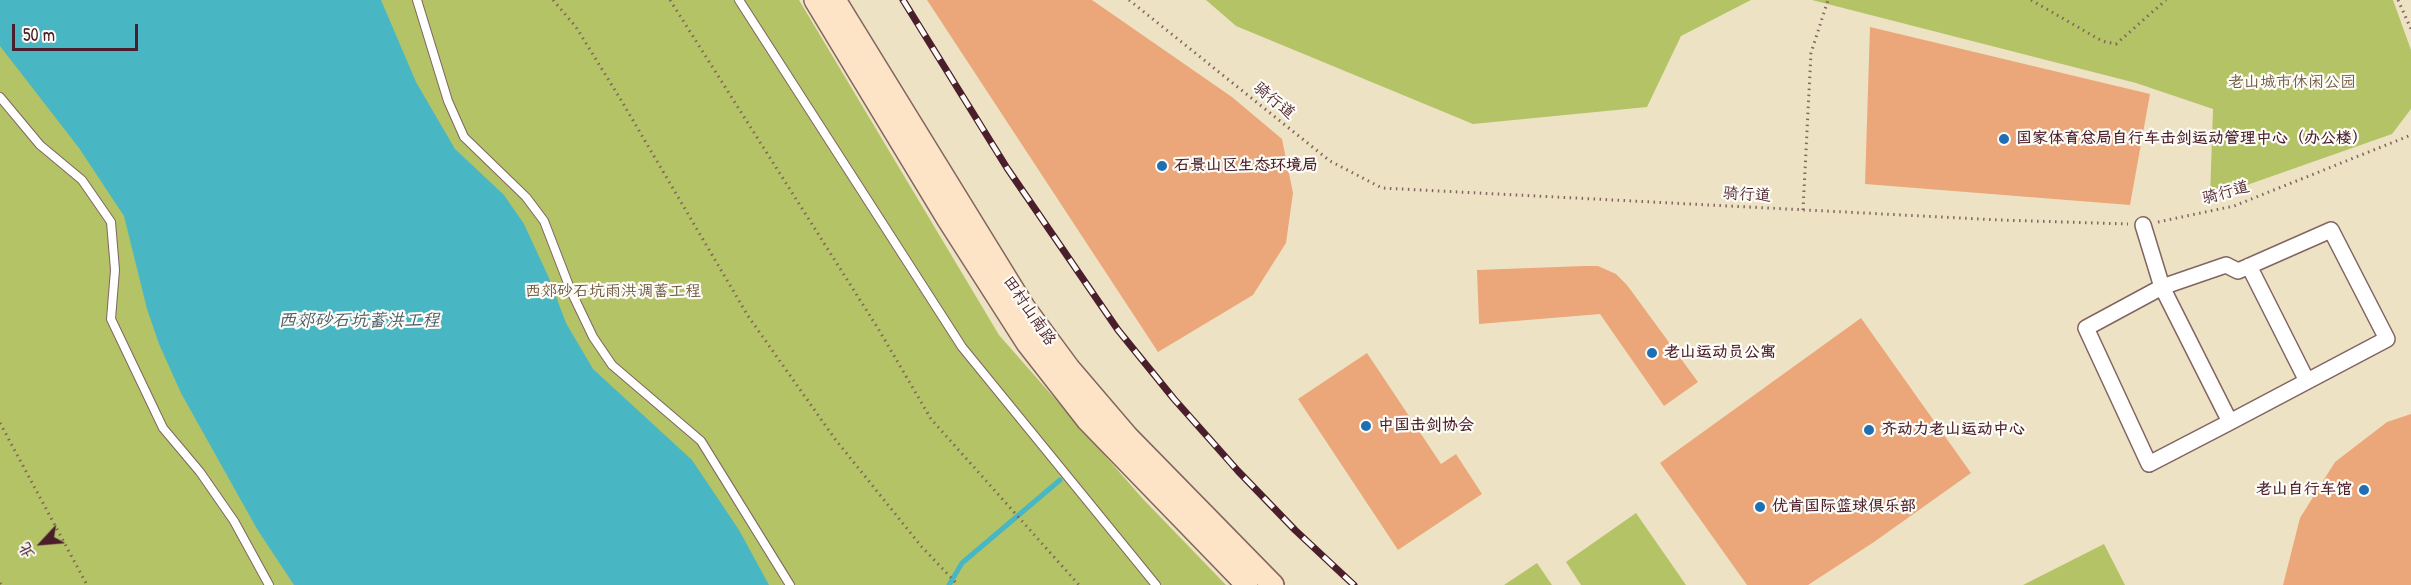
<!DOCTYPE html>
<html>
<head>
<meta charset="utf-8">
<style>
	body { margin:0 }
	#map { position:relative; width:2411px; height:585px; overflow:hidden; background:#ede3c4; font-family:"Patrick Hand","LXGW WenKai TC",sans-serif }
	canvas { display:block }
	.north { position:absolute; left:12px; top:513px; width:60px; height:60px; -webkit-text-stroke:4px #fdfcf7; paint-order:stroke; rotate:244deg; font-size:16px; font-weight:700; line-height:24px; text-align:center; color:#4a1f2b }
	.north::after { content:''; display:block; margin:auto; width:21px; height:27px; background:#4a1f2b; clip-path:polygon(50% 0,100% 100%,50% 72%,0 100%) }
	.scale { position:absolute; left:12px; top:24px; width:126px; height:27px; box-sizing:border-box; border:3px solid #4a1f2b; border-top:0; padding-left:8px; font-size:18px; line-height:21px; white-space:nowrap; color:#4a1f2b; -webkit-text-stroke:4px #fdfcf7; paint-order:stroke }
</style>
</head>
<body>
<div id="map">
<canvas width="2411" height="585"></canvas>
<div class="north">北</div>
<div class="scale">50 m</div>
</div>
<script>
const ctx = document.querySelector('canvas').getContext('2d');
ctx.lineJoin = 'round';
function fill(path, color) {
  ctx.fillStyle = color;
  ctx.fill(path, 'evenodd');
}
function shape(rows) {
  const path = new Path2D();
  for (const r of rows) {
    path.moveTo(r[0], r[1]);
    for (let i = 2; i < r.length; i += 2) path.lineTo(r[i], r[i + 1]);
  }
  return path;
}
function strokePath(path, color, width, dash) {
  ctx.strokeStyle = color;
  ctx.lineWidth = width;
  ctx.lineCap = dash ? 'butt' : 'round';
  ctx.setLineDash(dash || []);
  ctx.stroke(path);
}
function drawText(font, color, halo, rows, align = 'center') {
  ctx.font = font + ' "Patrick Hand","LXGW WenKai TC",sans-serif';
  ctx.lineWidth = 4.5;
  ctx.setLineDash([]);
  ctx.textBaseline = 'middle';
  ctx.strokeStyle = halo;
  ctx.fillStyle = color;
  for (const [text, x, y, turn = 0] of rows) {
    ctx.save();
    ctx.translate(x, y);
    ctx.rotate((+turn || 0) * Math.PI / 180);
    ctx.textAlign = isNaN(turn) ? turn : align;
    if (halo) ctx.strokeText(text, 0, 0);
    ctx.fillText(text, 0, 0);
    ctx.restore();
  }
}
fill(shape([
	[0,0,799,0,999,335,1143,499,1226,585,0,585],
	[1206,0,1751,0,1681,36,1647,107,1473,124,1236,26],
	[1812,0,2393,0,2411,50,2411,109,2392,134,2210,198,2213,109,2136,83],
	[1636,513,1686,585,1581,585,1566,562],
	[2104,544,2125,585,2023,585],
	[1537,563,1552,585,1504,585]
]), '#b4c365');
fill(shape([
	[0,0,381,0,416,82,455,149,504,195,524,224,549,278,566,323,593,369,692,460,739,530,769,585,294,585,257,529,181,393,159,344,147,309,124,216,79,148,0,46]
]), '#49b7c3');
strokePath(shape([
	[949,585,962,563,1060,480]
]), '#49b7c3', 5);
fill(shape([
	[927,0,1092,0,1232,97,1282,139,1293,193,1286,243,1253,295,1158,352],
	[1870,27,2150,94,2130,205,1865,184],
	[1584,266,1598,266,1616,274,1627,285,1698,382,1664,406,1600,314,1479,324,1477,270],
	[1861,318,1971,473,1874,542,1808,585,1747,585,1660,463],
	[1367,353,1441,464,1456,454,1482,494,1398,550,1298,399],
	[2411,414,2411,585,2283,585,2300,518,2335,462,2387,422]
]), '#eba77a');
const lane = shape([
	[417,0,448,101,464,137,526,197,544,221,571,291,593,337,612,365,701,441,790,585],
	[739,0,962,347,1156,585],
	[0,97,40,145,82,180,111,222,115,270,111,319,163,428,200,472,234,521,269,585]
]);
const street = shape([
	[2143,225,2162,287,2086,328,2149,464,2230,422,2387,339,2331,230,2238,271,2226,265,2162,287,2230,422],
	[2249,266,2307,381]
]);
const secondary = shape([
	[815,0,947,218,1027,343,1088,421,1247,585],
	[835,0,1024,307,1069,368,1128,437,1273,585]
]);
strokePath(lane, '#836461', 10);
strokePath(street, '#836461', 18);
strokePath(secondary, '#836461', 24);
strokePath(shape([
	[553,0,576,27,621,100,748,316,835,439,921,546,958,585],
	[670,0,879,330,931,419,1079,585],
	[1129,0,1330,161,1382,188,1999,220,2128,224],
	[2031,0,2102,41,2116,44,2166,0],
	[2398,0,2411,29],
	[1803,210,1811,53,1828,0],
	[2158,222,2234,206,2411,135],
	[0,423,87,585],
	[0,583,1,585]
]), '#836461', 3, [1.5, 4.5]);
strokePath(lane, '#fff', 8);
strokePath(street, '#fff', 15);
strokePath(secondary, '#fee4c6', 21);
const rail = shape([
	[903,0,1007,168,1118,330,1174,399,1238,471,1295,530,1354,585]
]);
strokePath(rail, '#4a1f2b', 7);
strokePath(rail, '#fdfcf7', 4.5, [14]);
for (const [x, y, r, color] of [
	[2004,139,6,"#1f6fb2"],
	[1162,166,6,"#1f6fb2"],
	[1652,353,6,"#1f6fb2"],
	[1366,426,6,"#1f6fb2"],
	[1869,430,6,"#1f6fb2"],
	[2364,490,6,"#1f6fb2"],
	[1760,507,6,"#1f6fb2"]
]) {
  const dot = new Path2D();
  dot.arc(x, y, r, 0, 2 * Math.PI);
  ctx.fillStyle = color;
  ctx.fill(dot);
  strokePath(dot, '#fdfcf7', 2);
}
drawText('16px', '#6f583f', '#fdfcf7', [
	["老山城市休闲公园",2292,83],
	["西郊砂石坑雨洪调蓄工程",613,292]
]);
drawText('16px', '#4a1f2b', '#fdfcf7', [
	["骑行道",1274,101,39],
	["骑行道",2226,193,-16],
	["骑行道",1747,195,3],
	["田村山南路",1029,311,56]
]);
drawText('bold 16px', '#4a1f2b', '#fdfcf7', [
	["国家体育总局自行车击剑运动管理中心（办公楼）",2016,139],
	["石景山区生态环境局",1174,166],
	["老山运动员公寓",1664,353],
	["中国击剑协会",1378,426],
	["齐动力老山运动中心",1881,430],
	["老山自行车馆",2352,490,"right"],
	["优肯国际篮球俱乐部",1772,507]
], 'left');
drawText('italic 18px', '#4a5c68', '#fdfcf7', [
	["西郊砂石坑蓄洪工程",359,321]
]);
</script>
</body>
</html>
